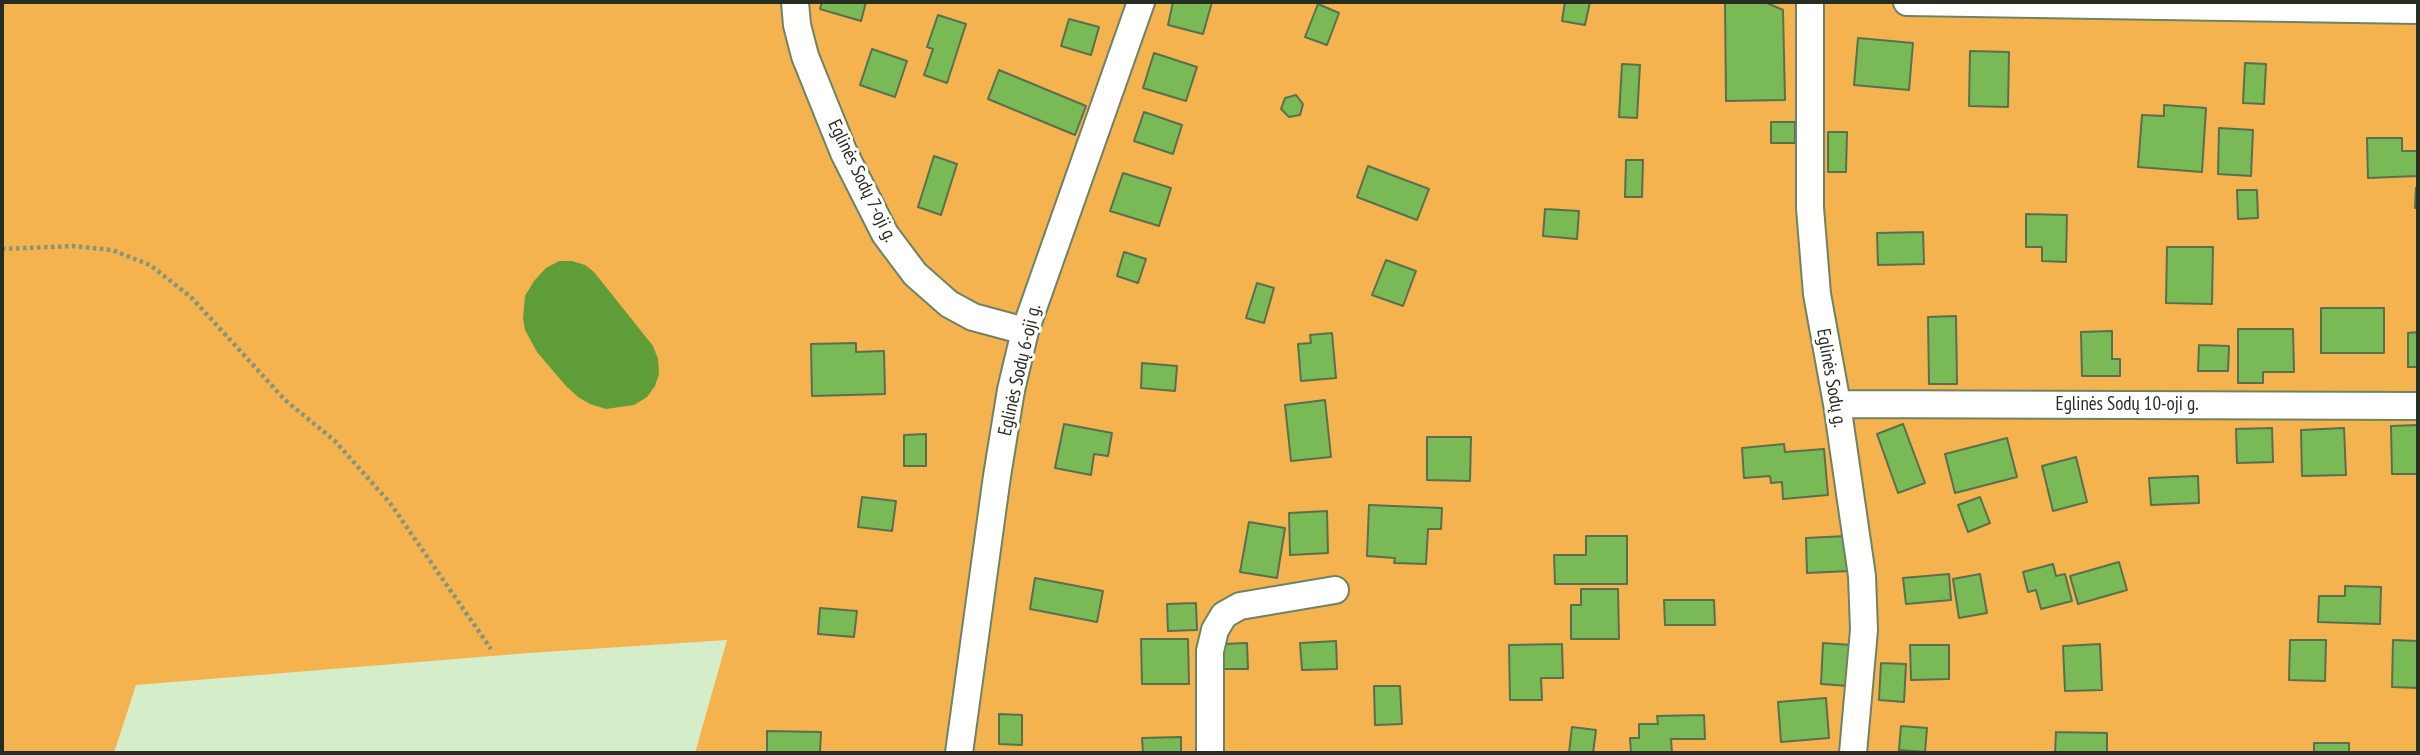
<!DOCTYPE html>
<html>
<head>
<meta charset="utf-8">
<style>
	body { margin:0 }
	#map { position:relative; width:2420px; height:755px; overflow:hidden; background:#d5edc9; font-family:"PT Sans Narrow",sans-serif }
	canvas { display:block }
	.frame { position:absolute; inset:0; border:4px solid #252e21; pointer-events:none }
</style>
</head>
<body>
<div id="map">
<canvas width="2420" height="755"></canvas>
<div class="frame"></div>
</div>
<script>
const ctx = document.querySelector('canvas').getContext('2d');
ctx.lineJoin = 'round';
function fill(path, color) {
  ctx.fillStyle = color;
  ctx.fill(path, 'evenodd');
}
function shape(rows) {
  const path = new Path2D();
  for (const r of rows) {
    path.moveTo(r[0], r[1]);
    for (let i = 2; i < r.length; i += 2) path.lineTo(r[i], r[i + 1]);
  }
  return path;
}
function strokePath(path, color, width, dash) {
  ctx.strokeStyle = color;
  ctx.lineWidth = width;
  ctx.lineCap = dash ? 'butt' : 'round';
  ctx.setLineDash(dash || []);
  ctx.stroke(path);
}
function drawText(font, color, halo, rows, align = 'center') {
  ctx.font = font + ' "PT Sans Narrow",sans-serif';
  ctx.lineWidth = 6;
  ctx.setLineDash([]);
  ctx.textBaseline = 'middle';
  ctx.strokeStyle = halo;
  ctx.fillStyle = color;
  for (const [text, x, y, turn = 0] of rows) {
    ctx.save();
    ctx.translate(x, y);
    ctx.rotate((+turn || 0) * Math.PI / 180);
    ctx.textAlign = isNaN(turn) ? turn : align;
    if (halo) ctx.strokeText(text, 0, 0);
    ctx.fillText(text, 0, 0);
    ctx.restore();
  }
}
fill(shape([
	[2,2,2418,2,2418,753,695,753,727,640,529,653,136,685,114,753,2,753]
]), '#f4b34e');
fill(shape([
	[559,261,572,261,585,265,594,272,653,346,658,359,659,374,655,386,647,397,634,405,606,409,590,404,578,397,566,386,537,352,525,330,523,318,525,296,534,281,546,268]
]), '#5e9d37');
const building = shape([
	[822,2,866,2,861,21,820,9,822,2],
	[1173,2,1212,2,1203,34,1168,25,1173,2],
	[1565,2,1590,2,1585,25,1562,21,1565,2],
	[1725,2,1765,2,1783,10,1785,100,1726,101,1725,2],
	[1318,4,1339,13,1327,45,1305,37,1318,4],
	[938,15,966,24,947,83,924,75,933,49,927,47,938,15],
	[1069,19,1099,27,1091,55,1061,46,1069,19],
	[1858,38,1913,43,1909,90,1854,85,1858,38],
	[872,49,907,61,895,97,860,85,872,49],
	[1970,51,2009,52,2008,107,1969,106,1970,51],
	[1154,53,1197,67,1186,101,1143,88,1154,53],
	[2245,63,2266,64,2264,104,2243,103,2245,63],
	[1622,64,1640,65,1637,118,1619,117,1622,64],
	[999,70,1086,106,1075,135,988,99,999,70],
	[1296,95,1303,104,1300,115,1289,117,1281,109,1285,98,1296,95],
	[2164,105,2206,108,2202,172,2138,167,2142,115,2164,116,2164,105],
	[1144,112,1182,125,1173,154,1134,141,1144,112],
	[1771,122,1795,122,1795,143,1771,143,1771,122],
	[2219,128,2253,130,2251,176,2218,174,2219,128],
	[1828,132,1847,132,1846,172,1828,172,1828,132],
	[2367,138,2402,138,2402,151,2417,151,2417,176,2368,178,2367,138],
	[934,156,957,164,941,215,918,207,934,156],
	[1626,160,1643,160,1642,197,1625,197,1626,160],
	[1368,166,1429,189,1417,220,1357,197,1368,166],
	[1123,173,1171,188,1159,226,1110,211,1123,173],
	[2416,188,2418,189,2418,208,2415,208,2416,188],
	[2237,190,2257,190,2258,218,2238,219,2237,190],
	[1545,209,1579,211,1577,239,1543,236,1545,209],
	[2026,214,2067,215,2066,262,2042,261,2042,247,2026,247,2026,214],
	[1923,232,1924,264,1878,265,1877,233,1923,232],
	[2167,247,2213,247,2212,304,2166,303,2167,247],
	[1124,252,1146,259,1138,283,1117,276,1124,252],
	[1386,260,1416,271,1403,306,1372,295,1386,260],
	[1257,283,1274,288,1264,323,1246,318,1257,283],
	[2321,308,2384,308,2384,353,2321,353,2321,308],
	[1956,316,1957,384,1929,384,1928,317,1956,316],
	[2238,329,2293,329,2294,372,2263,372,2263,383,2238,383,2238,329],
	[2112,331,2112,359,2120,359,2120,376,2082,376,2081,332,2112,331],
	[2418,332,2418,367,2408,367,2408,333,2418,332],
	[1332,333,1336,378,1301,381,1298,344,1311,343,1310,335,1332,333],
	[856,343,856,352,884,351,885,394,812,396,811,344,856,343],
	[2199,345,2229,346,2228,371,2198,371,2199,345],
	[1142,363,1177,366,1175,391,1141,388,1142,363],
	[1325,400,1331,457,1291,461,1285,405,1325,400],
	[1064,424,1112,433,1108,456,1094,454,1091,475,1055,468,1064,424],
	[1903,424,1925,483,1898,493,1877,434,1903,424],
	[2418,425,2418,474,2392,474,2391,426,2418,425],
	[2272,428,2273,462,2237,463,2236,429,2272,428],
	[2344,428,2346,475,2302,476,2301,430,2344,428],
	[926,434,926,466,904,466,904,435,926,434],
	[1427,437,1471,437,1470,481,1427,480,1427,437],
	[2007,438,2017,477,1955,493,1945,454,2007,438],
	[1784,444,1785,452,1824,449,1828,495,1783,499,1782,482,1771,483,1770,476,1744,478,1742,448,1784,444],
	[2076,457,2087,502,2053,511,2042,466,2076,457],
	[2198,476,2199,503,2151,505,2149,478,2198,476],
	[862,497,896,501,892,531,858,527,862,497],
	[1980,497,1990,523,1968,532,1958,505,1980,497],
	[1369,505,1442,508,1441,529,1428,529,1426,564,1394,563,1395,558,1367,556,1369,505],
	[1327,511,1328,553,1290,555,1289,513,1327,511],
	[1249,522,1285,528,1277,578,1240,572,1249,522],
	[1586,536,1627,536,1627,584,1555,584,1554,555,1586,555,1586,536],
	[1847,536,1849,571,1807,573,1806,538,1847,536],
	[2119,562,2127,590,2078,604,2070,576,2119,562],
	[2053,564,2056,576,2065,574,2072,601,2041,609,2036,590,2028,592,2023,572,2053,564],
	[1949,574,1951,600,1906,604,1903,578,1949,574],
	[1980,574,1987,613,1959,618,1953,579,1980,574],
	[1035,578,1103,591,1097,622,1030,609,1035,578],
	[2345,586,2381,587,2380,624,2318,622,2319,596,2345,596,2345,586],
	[1581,589,1618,589,1619,639,1571,639,1571,605,1581,605,1581,589],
	[1664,600,1714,600,1715,625,1665,625,1664,600],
	[1196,603,1197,630,1168,631,1167,604,1196,603],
	[820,608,857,611,854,637,818,634,820,608],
	[1141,639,1188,639,1189,684,1142,684,1141,639],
	[2290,640,2326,640,2325,681,2289,680,2290,640],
	[2393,640,2418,641,2418,688,2392,687,2393,640],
	[1336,641,1337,669,1302,670,1300,643,1336,641],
	[1247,643,1248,669,1224,669,1224,644,1247,643],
	[1823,643,1851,645,1849,686,1821,684,1823,643],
	[1562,644,1563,678,1541,678,1542,700,1510,700,1509,645,1562,644],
	[2100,644,2102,690,2065,691,2063,646,2100,644],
	[1910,645,1949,645,1949,679,1911,680,1910,645],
	[1881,663,1906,664,1904,702,1879,700,1881,663],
	[1374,686,1400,686,1402,724,1375,725,1374,686],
	[1826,698,1829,738,1781,742,1778,702,1826,698],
	[999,714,1022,715,1022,745,999,744,999,714],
	[1704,715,1705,739,1671,739,1672,753,1631,753,1630,738,1639,738,1639,724,1658,724,1657,716,1704,715],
	[1901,726,1927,728,1925,752,1899,750,1901,726],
	[1572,727,1596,730,1593,753,1569,753,1572,727],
	[767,731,821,732,820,753,767,753,767,731],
	[2056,732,2107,733,2107,753,2055,753,2056,732],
	[1181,737,1181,753,1143,753,1142,738,1181,737],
	[2314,743,2349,743,2349,753,2314,753,2314,743]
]);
fill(building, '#7aba56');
strokePath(building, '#5a6f4f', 2);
const street = shape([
	[795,2,797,25,805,56,844,153,885,234,915,274,949,304,973,317,1025,331],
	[1810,2,1810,208,1817,294,1837,404,1862,576,1864,630,1853,753],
	[1907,2,2418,10],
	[1837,404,2418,406],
	[959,753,997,476,1011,390,1025,331,1141,2],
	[1210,753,1210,651,1215,630,1224,615,1240,606,1335,590]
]);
strokePath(street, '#6e8363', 30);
strokePath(shape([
	[2,249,73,246,112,250,150,265,191,297,285,400,335,441,390,503,491,649]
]), '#84957c', 4.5, [3.5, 3.5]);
strokePath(street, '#fff', 26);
drawText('19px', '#252e21', '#fff', [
	["Eglinės Sodų 7-oji g.",862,181,64],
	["Eglinės Sodų 6-oji g.",1020,370,-77],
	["Eglinės Sodų g.",1831,378,80],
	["Eglinės Sodų 10-oji g.",2127,405]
]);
</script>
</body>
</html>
